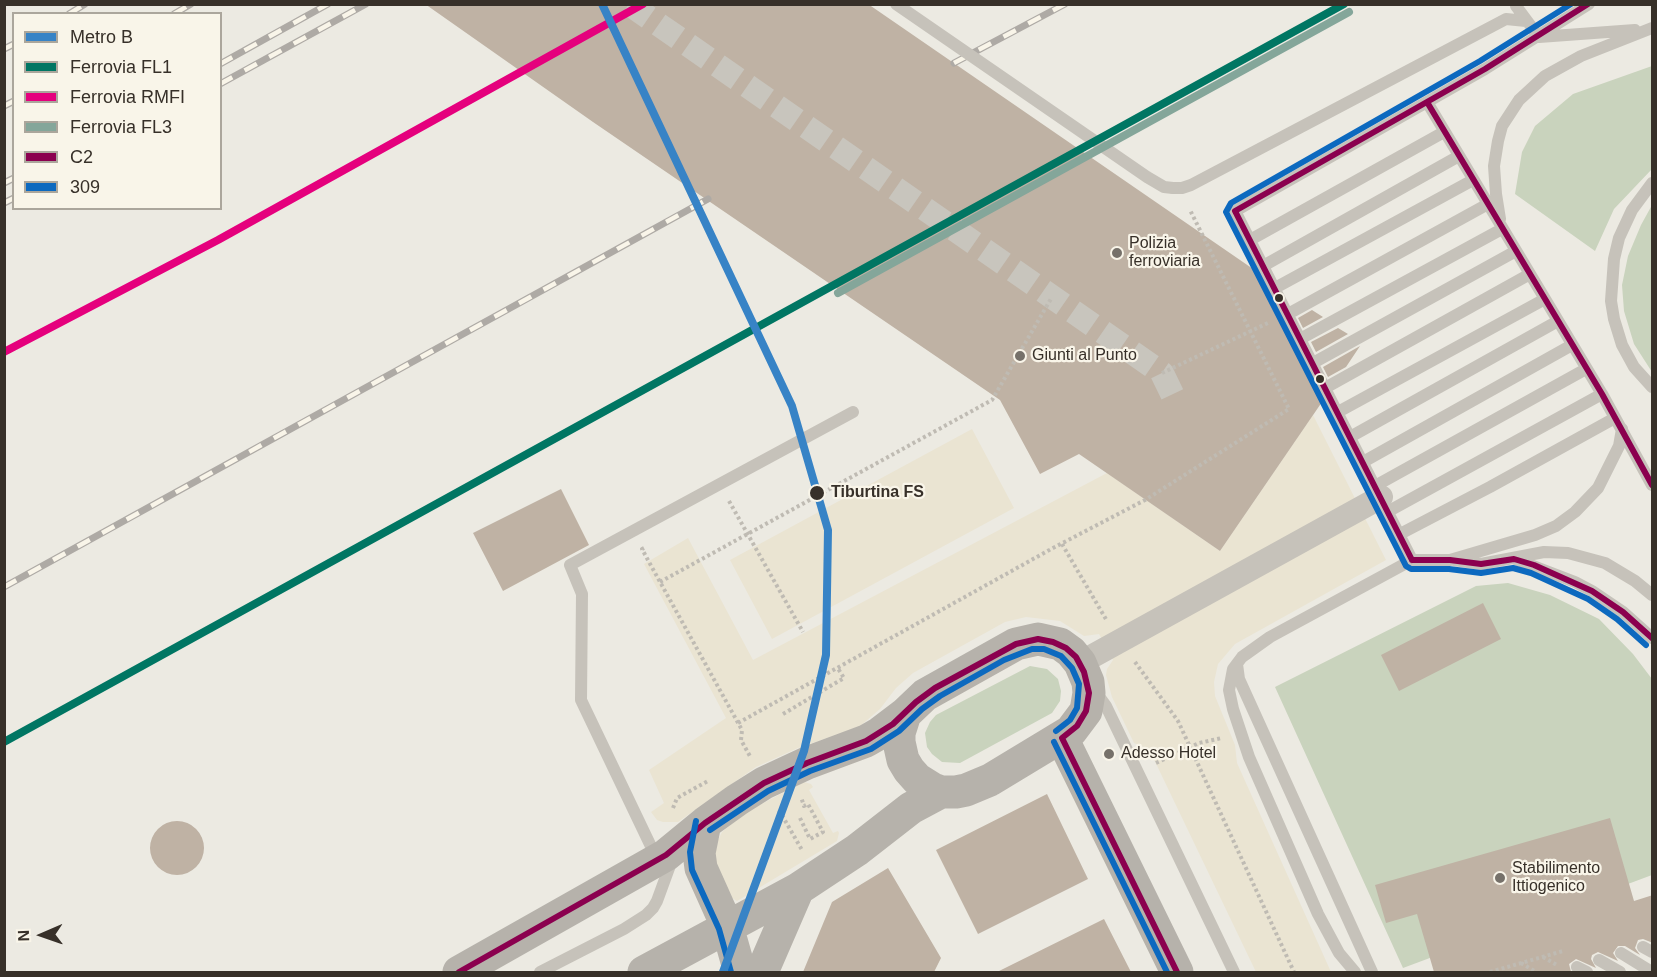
<!DOCTYPE html>
<html>
<head>
<meta charset="utf-8">
<style>
	body { margin:0 }
	#map { position:relative; width:1657px; height:977px; overflow:hidden; background:#eceae2; font-family:Arial,sans-serif }
	canvas { display:block }
	.frame { position:absolute; inset:0; border:6px solid #373029; pointer-events:none }
	.legend { position:absolute; left:12px; top:12px; width:210px; height:198px; box-sizing:border-box; background:#f9f5e9; border:2px solid #aba69c; margin:0; padding:8px 10px; list-style:none; font-size:18px; color:#373029 }
	.legend li { display:flex; align-items:center; gap:12px; height:30px }
	.legend b { width:30px; border:2px solid #aba69c }
	.north { position:absolute; left:12px; top:905px; width:60px; height:60px; -webkit-text-stroke:4px #f9f5e9; paint-order:stroke; rotate:268deg; font-size:16px; font-weight:700; line-height:24px; text-align:center; color:#373029 }
	.north::after { content:''; display:block; margin:auto; width:21px; height:27px; background:#373029; clip-path:polygon(50% 0,100% 100%,50% 72%,0 100%) }
</style>
</head>
<body>
<div id="map">
<canvas width="1657" height="977"></canvas>
<div class="frame"></div>
<ul class="legend">
<li><b style="height:8px;background:#3783c6"></b>Metro B</li>
<li><b style="height:8px;background:#007663"></b>Ferrovia FL1</li>
<li><b style="height:8px;background:#e5007d"></b>Ferrovia RMFI</li>
<li><b style="height:8px;background:#84a69a"></b>Ferrovia FL3</li>
<li><b style="height:8px;background:#8b004f"></b>C2</li>
<li><b style="height:8px;background:#0c69bf"></b>309</li>
</ul>
<div class="north">N</div>
</div>
<script>
const ctx = document.querySelector('canvas').getContext('2d');
ctx.lineJoin = 'round';
function fill(path, color) {
  ctx.fillStyle = color;
  ctx.fill(path, 'evenodd');
}
function shape(rows) {
  const path = new Path2D();
  for (const r of rows) {
    if (r.length === 3) {
      path.moveTo(r[0] + r[2], r[1]);
      path.arc(r[0], r[1], r[2], 0, 2 * Math.PI);
      continue;
    }
    path.moveTo(r[0], r[1]);
    for (let i = 2; i < r.length; i += 2) path.lineTo(r[i], r[i + 1]);
  }
  return path;
}
function strokePath(path, color, width, dash) {
  ctx.strokeStyle = color;
  ctx.lineWidth = width;
  ctx.lineCap = dash ? 'butt' : 'round';
  ctx.setLineDash(dash || []);
  ctx.stroke(path);
}
function drawText(font, color, halo, rows, align = 'center') {
  ctx.font = font + ' Arial,sans-serif';
  ctx.lineWidth = 4.5;
  ctx.setLineDash([]);
  ctx.textBaseline = 'middle';
  ctx.strokeStyle = halo;
  ctx.fillStyle = color;
  for (const [text, x, y, turn = 0] of rows) {
    ctx.save();
    ctx.translate(x, y);
    ctx.rotate((+turn || 0) * Math.PI / 180);
    ctx.textAlign = isNaN(turn) ? turn : align;
    if (halo) ctx.strokeText(text, 0, 0);
    ctx.fillText(text, 0, 0);
    ctx.restore();
  }
}
fill(shape([
	[1652,66,1652,169,1614,209,1595,251,1515,194,1522,152,1535,126,1573,94],
	[1652,205,1652,372,1634,344,1624,311,1622,285,1628,256,1641,225],
	[1508,583,1550,595,1599,619,1633,654,1652,679,1652,875,1403,968,1275,687,1476,586],
	[1030,666,1047,669,1058,679,1061,691,1060,701,1052,713,960,763,942,762,932,754,927,747,925,733,930,722,936,715]
]), '#c9d3bd');
fill(shape([
	[1313,415,1386,560,1235,644,1218,664,1214,682,1215,696,1235,745,1237,763,1331,972,1256,972,1149,749,1134,743,1112,697,1106,675,1107,669,1113,660,1099,634,1084,636,1060,621,1026,617,1005,622,913,673,896,688,880,709,859,727,798,748,756,767,678,822,663,822,657,820,651,812,664,803,649,770,726,718,644,564,688,538,753,660,1107,473,1220,551],
	[972,429,1014,508,772,639,730,560],
	[804,782,811,784,813,787,809,790,833,833,838,831,839,833,837,841,737,901,732,898,714,863,717,842,722,832,746,812]
]), '#eae4d2');
fill(shape([
	[425,4,868,4,1256,271,1322,402,1220,551,1079,454,1040,474,1000,400,593,122],
	[1312,310,1323,317,1303,328,1298,318],
	[1338,328,1348,334,1316,352,1311,342],
	[1360,346,1346,367,1328,377,1323,367],
	[561,489,589,545,503,591,473,533],
	[1483,603,1501,639,1399,691,1381,655],
	[1047,794,1088,879,978,934,936,850],
	[1610,818,1634,901,1653,895,1653,943,1643,939,1638,940,1635,948,1640,955,1625,946,1618,946,1613,953,1618,961,1598,952,1592,955,1591,959,1596,968,1576,959,1569,964,1571,972,1434,972,1417,914,1386,923,1375,885],
	[177,848,27],
	[888,868,941,958,934,972,803,972,832,902],
	[1104,919,1131,972,997,972]
]), '#bfb2a4');
strokePath(shape([
	[629,4,1162,373,1176,402]
]), '#c8c5bd', 24, [24, 12]);
strokePath(shape([
	[1162,373,1270,322],
	[729,501,803,632],
	[1062,544,1107,621],
	[644,548,642,549,649,562,742,730,741,740,751,758],
	[660,582,992,400,1052,297],
	[825,660,822,666,826,674],
	[1135,662,1178,721,1294,972],
	[783,714,844,678,837,667],
	[738,723,1053,548,1145,500,1289,409,1190,210],
	[1156,763,1199,743,1222,738],
	[673,808,677,798,708,781],
	[779,810,802,850],
	[800,818,810,839,823,832,808,804,804,806,801,797],
	[1543,957,1557,965],
	[1521,963,1536,972],
	[1490,972,1563,951]
]), '#bfbbb3', 4, [3, 3]);
strokePath(shape([
	[1516,6,1539,37,1635,30],
	[1427,102,1602,394,1652,485],
	[1652,183,1632,210,1619,238,1614,259,1611,301,1614,319,1622,345,1634,367,1652,387],
	[1173,188,1182,188,1191,185,1506,19,1526,21],
	[1500,219,1496,194,1494,166,1498,141,1502,126,1519,100,1545,76,1581,56,1652,28],
	[1250,240,1444,132],
	[1263,266,1459,156],
	[1275,288,1473,180],
	[1288,314,1488,204],
	[1300,339,1502,229],
	[1313,363,1516,251],
	[1325,388,1530,274],
	[1338,412,1545,299],
	[1350,437,1558,321],
	[1363,462,1572,345],
	[1375,486,1586,369],
	[1389,511,1602,394],
	[1400,534,1490,487,1615,418],
	[1515,559,1575,582,1592,591,1623,612,1652,638],
	[1412,560,1235,211,1485,69,1589,4],
	[1454,560,1481,564,1544,552,1568,553,1605,563,1635,581,1652,595],
	[1237,664,1239,679,1372,972],
	[1095,691,1106,706,1234,972],
	[657,859,581,700,582,594,570,565,853,412],
	[1643,947,1652,952],
	[1621,953,1652,972],
	[1599,960,1620,972],
	[1577,967,1587,972],
	[540,972,624,929,646,915,653,908,657,901,672,860],
	[1355,972,1339,953,1318,914,1249,757,1233,709,1229,690,1233,669,1242,657,1270,637,1412,560,1450,560,1535,535,1556,526,1575,512,1598,488,1619,446,1622,429]
]), '#c6c2ba', 12);
strokePath(shape([
	[1080,663,1381,497]
]), '#c6c2ba', 24);
strokePath(shape([
	[1062,738,1177,972],
	[705,823,699,853,701,868,727,926,740,972],
	[459,972,666,855,705,823,737,800,764,783,807,763,866,741,880,733,905,714,925,695,1016,644,1038,639,1060,644,1071,652,1080,663,1088,682,1089,693,1086,711,1071,731,990,780,966,790,956,792,941,792,933,789,917,779,909,770,903,760,899,742,899,733,905,714],
	[644,972,798,889,857,850,911,808,941,792],
	[762,972,798,889]
]), '#b6b2ab', 33);
const rail = shape([
	[69,14,85,4],
	[174,14,191,4],
	[4,49,14,44],
	[954,63,1065,4],
	[220,64,328,4],
	[220,84,366,4],
	[4,106,14,101],
	[4,183,14,178],
	[4,203,14,198],
	[4,587,708,199]
]);
strokePath(rail, '#aeaaa5', 7);
strokePath(rail, '#f9f5e9', 4.5, [14]);
strokePath(shape([
	[896,4,1147,177,1164,187,1173,188]
]), '#c6c2ba', 12);
strokePath(shape([
	[1427,102,1602,394,1652,485],
	[1412,560,1235,211,1485,69,1588,4],
	[1412,560,1450,560,1481,564,1514,559,1534,565,1592,591,1623,612,1652,638],
	[459,972,666,855,705,823,764,783,807,763,866,741,893,724,916,702,935,688,1016,644,1038,639,1053,642,1066,648,1076,657,1084,672,1089,693,1086,711,1077,726,1062,738,1177,972]
]), '#8b004f', 6);
strokePath(shape([
	[1571,4,1480,61,1231,203,1226,212,1406,566,1411,569,1449,569,1481,573,1513,568,1531,573,1588,599,1617,619,1646,645],
	[1054,742,1167,972],
	[696,821,690,852,692,870,719,929,731,972],
	[710,830,768,791,810,771,871,749,899,731,922,709,940,696,1004,660,1032,649,1044,649,1061,656,1072,668,1079,684,1077,708,1070,720,1056,731]
]), '#0c69bf', 6);
strokePath(shape([
	[4,742,1344,4]
]), '#007663', 8);
strokePath(shape([
	[4,352,218,240,643,4]
]), '#e5007d', 8);
strokePath(shape([
	[838,293,1349,12]
]), '#84a69a', 8);
strokePath(shape([
	[602,4,792,406,828,530,826,655,804,751,723,972]
]), '#3783c6', 8);
for (const [x, y, r, color] of [
	[1117,253,6,"#76716a"],
	[1279,298,5,"#373029"],
	[1020,356,6,"#76716a"],
	[1320,379,5,"#373029"],
	[817,493,8,"#373029"],
	[1109,754,6,"#76716a"],
	[1500,878,6,"#76716a"]
]) {
  const dot = new Path2D();
  dot.arc(x, y, r, 0, 2 * Math.PI);
  ctx.fillStyle = color;
  ctx.fill(dot);
  strokePath(dot, '#f9f5e9', 2);
}
drawText('16px', '#373029', '#f9f5e9', [
	["Polizia",1129,244],
	["ferroviaria",1129,262],
	["Giunti al Punto",1032,356],
	["Adesso Hotel",1121,754],
	["Stabilimento",1512,869],
	["Ittiogenico",1512,887]
], 'left');
drawText('bold 16px', '#373029', '#f9f5e9', [
	["Tiburtina FS",831,493]
], 'left');
</script>
</body>
</html>
